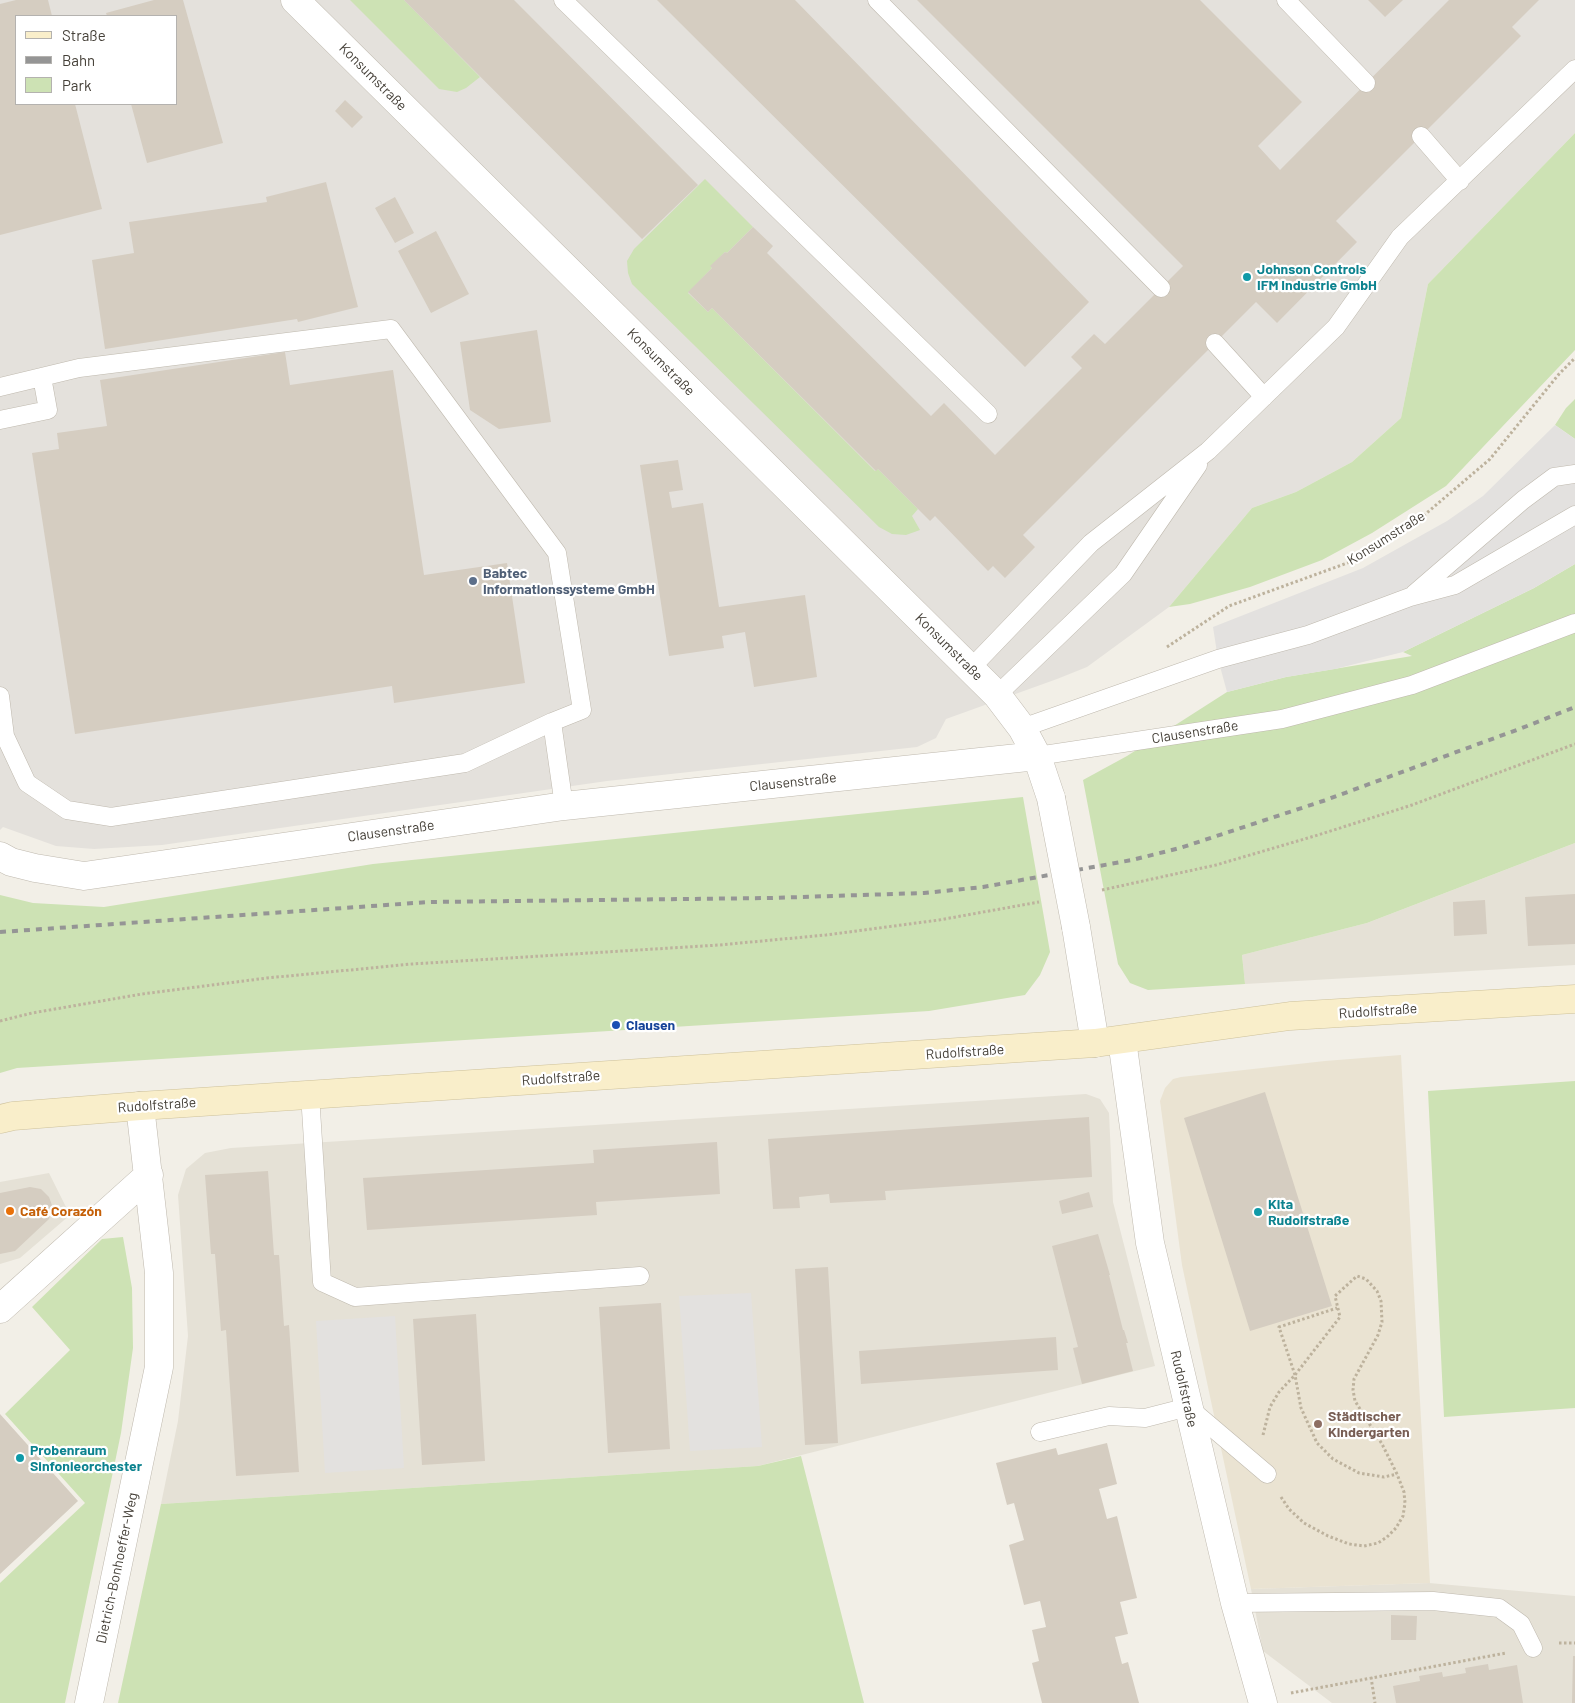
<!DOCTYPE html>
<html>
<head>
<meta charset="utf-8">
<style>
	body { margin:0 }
	#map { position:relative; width:1575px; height:1703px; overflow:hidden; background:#f2efe7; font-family:Barlow,sans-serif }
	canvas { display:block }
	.legend { position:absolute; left:15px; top:15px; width:162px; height:90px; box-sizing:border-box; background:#fff; border:1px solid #b4b2af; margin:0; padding:6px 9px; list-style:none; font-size:15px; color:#443f37 }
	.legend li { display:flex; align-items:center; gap:10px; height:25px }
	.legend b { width:25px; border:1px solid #b4b2af }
</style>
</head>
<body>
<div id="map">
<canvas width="1575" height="1703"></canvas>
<ul class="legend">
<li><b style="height:6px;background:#f9eeca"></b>Straße</li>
<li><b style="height:6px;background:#959595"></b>Bahn</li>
<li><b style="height:14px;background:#cde2b4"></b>Park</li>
</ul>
</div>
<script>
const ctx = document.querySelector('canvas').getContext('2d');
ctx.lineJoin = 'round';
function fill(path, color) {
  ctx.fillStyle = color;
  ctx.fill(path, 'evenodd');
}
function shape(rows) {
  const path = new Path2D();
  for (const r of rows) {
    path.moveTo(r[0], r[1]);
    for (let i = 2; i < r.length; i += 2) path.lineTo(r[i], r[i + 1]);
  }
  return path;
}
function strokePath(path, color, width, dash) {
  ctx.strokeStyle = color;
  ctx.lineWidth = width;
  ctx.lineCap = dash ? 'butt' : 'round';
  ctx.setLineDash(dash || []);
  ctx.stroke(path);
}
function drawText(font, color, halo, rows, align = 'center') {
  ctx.font = font + ' Barlow,sans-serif';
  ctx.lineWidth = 4.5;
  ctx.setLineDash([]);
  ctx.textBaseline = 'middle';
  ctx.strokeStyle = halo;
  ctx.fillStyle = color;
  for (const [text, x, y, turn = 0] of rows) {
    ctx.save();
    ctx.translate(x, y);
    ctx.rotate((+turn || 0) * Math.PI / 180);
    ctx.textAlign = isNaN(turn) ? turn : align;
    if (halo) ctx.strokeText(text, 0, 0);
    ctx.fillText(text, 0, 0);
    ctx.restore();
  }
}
fill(shape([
	[1575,843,1575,965,1245,984,1242,955,1367,923],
	[1086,1094,1100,1099,1109,1113,1113,1202,1155,1366,758,1466,161,1504,178,1421,188,1336,178,1195,186,1169,205,1153,231,1148],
	[49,1173,70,1215,20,1258,0,1264,0,1182],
	[1429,1583,1575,1596,1575,1703,1332,1703,1263,1651,1251,1589]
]), '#e5e1d6');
fill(shape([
	[0,0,1575,0,1575,133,1428,284,1401,418,1352,462,1296,492,1252,508,1169,607,1087,667,1057,679,946,719,936,738,917,747,607,781,162,845,94,849,56,846,3,827,0,830],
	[16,16,176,16,176,104,16,104]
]), '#e4e1dc');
fill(shape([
	[1401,1055,1430,1583,1251,1589,1182,1265,1160,1101,1165,1088,1173,1079,1181,1077,1325,1061]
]), '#eae3d2');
fill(shape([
	[350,0,404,0,480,77,466,88,457,92,439,89],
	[1575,133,1575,350,1446,486,1372,533,1322,560,1250,587,1190,604,1169,607,1252,508,1296,492,1352,462,1401,418,1428,284],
	[705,179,753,227,727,253,725,252,711,266,712,268,688,293,708,312,712,308,875,471,878,469,918,509,912,516,920,530,906,535,892,534,879,527,632,284,628,273,627,261,634,249],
	[1575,399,1575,439,1555,425,1566,408],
	[1575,564,1575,843,1367,923,1242,955,1245,984,1148,990,1130,983,1118,964,1083,780,1127,756,1227,692,1286,677,1412,656,1403,652,1534,588],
	[1023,797,1050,952,1040,975,1025,995,929,1011,17,1068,0,1073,0,895,33,903,104,907,373,864],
	[1575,1081,1575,1408,1444,1417,1428,1091],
	[123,1237,132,1288,133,1348,121,1433,65,1703,0,1703,0,1583,85,1503,5,1414,70,1350,32,1307,102,1239],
	[801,1456,864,1703,118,1703,161,1504,758,1466]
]), '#cde2b4');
fill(shape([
	[1555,425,1575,439,1575,564,1534,588,1403,652,1335,669,1286,677,1227,692,1218,659,1213,627,1363,568,1447,521,1483,496],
	[751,1293,762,1447,690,1451,679,1296],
	[395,1316,404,1468,325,1473,316,1321]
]), '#e3e1df');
fill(shape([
	[16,0,48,0,52,16,16,16,16,104,75,104,102,209,0,235,0,4],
	[154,0,183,0,223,143,147,163,131,104,176,104,176,16,107,16,106,13],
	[404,0,514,0,698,185,642,239],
	[657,0,795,0,1089,302,1025,367],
	[917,0,1200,0,1302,102,1258,146,1280,170,1449,0,1539,0,1512,27,1521,36,1336,221,1357,242,1277,323,1256,302,1023,535,1035,547,1005,578,993,566,988,571,935,516,930,521,878,469,876,471,712,308,708,312,688,292,712,268,710,266,725,252,727,253,753,227,773,246,767,253,931,416,944,403,995,455,1082,368,1071,357,1094,334,1105,344,1183,266],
	[1368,0,1403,0,1385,17],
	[345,100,363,117,352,128,335,111],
	[326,182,358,307,298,322,297,319,105,349,92,260,134,253,129,222,267,202,266,197],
	[395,197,414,233,395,243,375,208],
	[436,231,469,294,431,313,398,251],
	[537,330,551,422,499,429,470,410,460,342],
	[285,352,290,385,393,370,424,575,507,563,525,683,394,703,392,686,75,734,32,453,59,449,57,433,107,426,100,380],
	[678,460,683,490,669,492,672,508,703,503,719,607,805,595,817,677,754,687,745,632,722,636,724,648,669,656,640,465],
	[1575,894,1575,944,1528,946,1525,897],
	[1485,900,1487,934,1454,936,1453,902],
	[1265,1092,1332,1306,1250,1331,1184,1118],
	[1089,1117,1092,1177,885,1191,886,1200,830,1203,829,1194,799,1197,800,1208,773,1209,768,1139],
	[717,1142,720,1194,596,1202,597,1215,367,1230,363,1178,594,1163,593,1150],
	[268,1171,274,1255,279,1255,284,1326,289,1325,299,1472,236,1476,226,1330,221,1331,215,1254,211,1254,205,1175],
	[30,1187,41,1189,49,1197,53,1208,49,1219,15,1251,0,1254,0,1193],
	[1089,1192,1093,1207,1062,1214,1059,1201],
	[1098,1234,1110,1275,1109,1275,1123,1330,1124,1330,1128,1343,1126,1343,1133,1371,1082,1384,1073,1348,1078,1347,1052,1246],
	[828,1267,838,1443,805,1445,795,1269],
	[661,1303,670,1449,608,1453,599,1307],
	[476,1314,485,1461,422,1465,413,1319],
	[1056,1337,1058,1370,861,1384,859,1351],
	[0,1414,78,1501,0,1574],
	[1107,1443,1117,1484,1099,1489,1107,1519,1117,1516,1137,1598,1120,1602,1128,1634,1115,1637,1122,1664,1128,1662,1139,1703,1042,1703,1032,1663,1039,1661,1032,1630,1046,1627,1040,1601,1024,1605,1009,1545,1024,1540,1014,1503,1007,1505,996,1463,1056,1448,1058,1455],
	[1391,1615,1417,1616,1416,1640,1391,1640],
	[1573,1656,1575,1656,1575,1703,1572,1703],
	[1488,1664,1489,1670,1517,1665,1523,1703,1396,1703,1393,1686,1420,1681,1419,1676,1442,1672,1443,1677,1466,1673,1465,1668]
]), '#d5cdc1');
const lane = shape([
	[563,0,988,414],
	[877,0,1161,288],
	[1286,0,1366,83],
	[1421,136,1460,181],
	[1215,343,1264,397],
	[0,387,79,368,391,329,557,553,582,710,552,722,564,806],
	[0,420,48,410,42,377],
	[1414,594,1523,500,1554,477,1575,474],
	[971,668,1091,543,1208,451,1336,327,1400,237,1575,69],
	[997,695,1123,574,1198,465],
	[0,696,5,736,27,783,67,810,111,817,465,763,552,722],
	[1022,728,1218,659,1308,635,1410,597,1455,585,1575,515],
	[1037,756,1282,719,1412,685,1575,623],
	[310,1094,322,1282,355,1297,640,1276],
	[1040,1432,1109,1416,1145,1418,1188,1407,1267,1474],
	[1235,1603,1433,1601,1499,1608,1521,1624,1533,1648]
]);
const street = shape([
	[295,0,997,695,1022,728,1037,756,1051,798],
	[0,856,11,862,35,868,84,876,564,806,1037,756],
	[1076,927,1095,1043],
	[1122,1040,1150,1243,1235,1603,1263,1703],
	[0,1309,149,1175],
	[89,1703,159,1367,159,1273,140,1106]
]);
const secondary = shape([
	[0,1119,13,1116,140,1106,1095,1043,1290,1016,1575,999]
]);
strokePath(lane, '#bfb9ae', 19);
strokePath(street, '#bfb9ae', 29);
strokePath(secondary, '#cdc19b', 29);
strokePath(shape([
	[1167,647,1229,606,1350,562,1422,517,1490,459,1559,374,1575,358],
	[1102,890,1216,865,1318,835,1412,805,1575,744],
	[0,1021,32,1013,142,994,267,978,412,964,719,945,826,935,939,920,1039,902],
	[1295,1375,1279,1327,1337,1308],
	[1263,1435,1270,1407,1279,1392,1295,1375],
	[1281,1497,1289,1509,1304,1523,1328,1536,1349,1544,1364,1546,1378,1543,1387,1537,1396,1528,1403,1516,1405,1503,1404,1492,1397,1474,1382,1444,1355,1401,1353,1390,1354,1379,1378,1335,1382,1322,1381,1301,1377,1291,1366,1279,1357,1276,1335,1296,1340,1317,1295,1375,1301,1408,1317,1443,1333,1459,1359,1473,1384,1477,1397,1474],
	[1559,1643,1575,1643],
	[1371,1677,1375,1703],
	[1291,1693,1506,1653]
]), '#bdb29d', 3, [2.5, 2.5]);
strokePath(lane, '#fff', 18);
strokePath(street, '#fff', 28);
strokePath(secondary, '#f9eeca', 28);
strokePath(shape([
	[0,932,429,902,770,898,924,893,983,887,1132,860,1180,848,1323,801,1522,728,1575,707]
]), '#959595', 4, [6, 6]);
const streetBridge = shape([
	[1051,798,1076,927]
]);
strokePath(streetBridge, '#bfb9ae', 29, []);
strokePath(streetBridge, '#fff', 28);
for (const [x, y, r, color] of [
	[1247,277,5,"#0f9aa8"],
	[473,581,5,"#5c6f8a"],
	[616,1025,5,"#1a4fb4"],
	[10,1211,5,"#e8710a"],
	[1258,1212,5,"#0f9aa8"],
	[1318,1424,5,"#8d6e63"],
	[20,1458,5,"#0f9aa8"]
]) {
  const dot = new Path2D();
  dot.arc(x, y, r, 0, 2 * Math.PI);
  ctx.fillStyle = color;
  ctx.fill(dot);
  strokePath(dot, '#fff', 2);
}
drawText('14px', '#443f37', '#fff', [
	["Konsumstraße",373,77,45],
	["Konsumstraße",661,362,45],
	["Konsumstraße",1386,538,-32],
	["Konsumstraße",949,647,45],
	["Clausenstraße",1195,732,-9],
	["Clausenstraße",793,782,-6],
	["Clausenstraße",391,831,-8],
	["Rudolfstraße",1378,1011,-4],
	["Rudolfstraße",965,1052,-4],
	["Rudolfstraße",561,1078,-4],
	["Rudolfstraße",157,1105,-4],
	["Rudolfstraße",1184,1389,77],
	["Dietrich-Bonhoeffer-Weg",117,1568,-78]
]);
drawText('bold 14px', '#0d838f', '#fff', [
	["Johnson Controls",1257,269],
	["IFM Industrie GmbH",1257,285],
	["Kita",1268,1204],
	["Rudolfstraße",1268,1220],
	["Probenraum",30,1450],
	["Sinfonieorchester",30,1466]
], 'left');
drawText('bold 14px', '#4e5e75', '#fff', [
	["Babtec",483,573],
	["Informationssysteme GmbH",483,589]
], 'left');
drawText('bold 14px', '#164399', '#fff', [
	["Clausen",626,1025]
], 'left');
drawText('bold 14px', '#c56008', '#fff', [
	["Café Corazón",20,1211]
], 'left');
drawText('bold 14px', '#785e54', '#fff', [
	["Städtischer",1328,1416],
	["Kindergarten",1328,1432]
], 'left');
</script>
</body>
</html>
